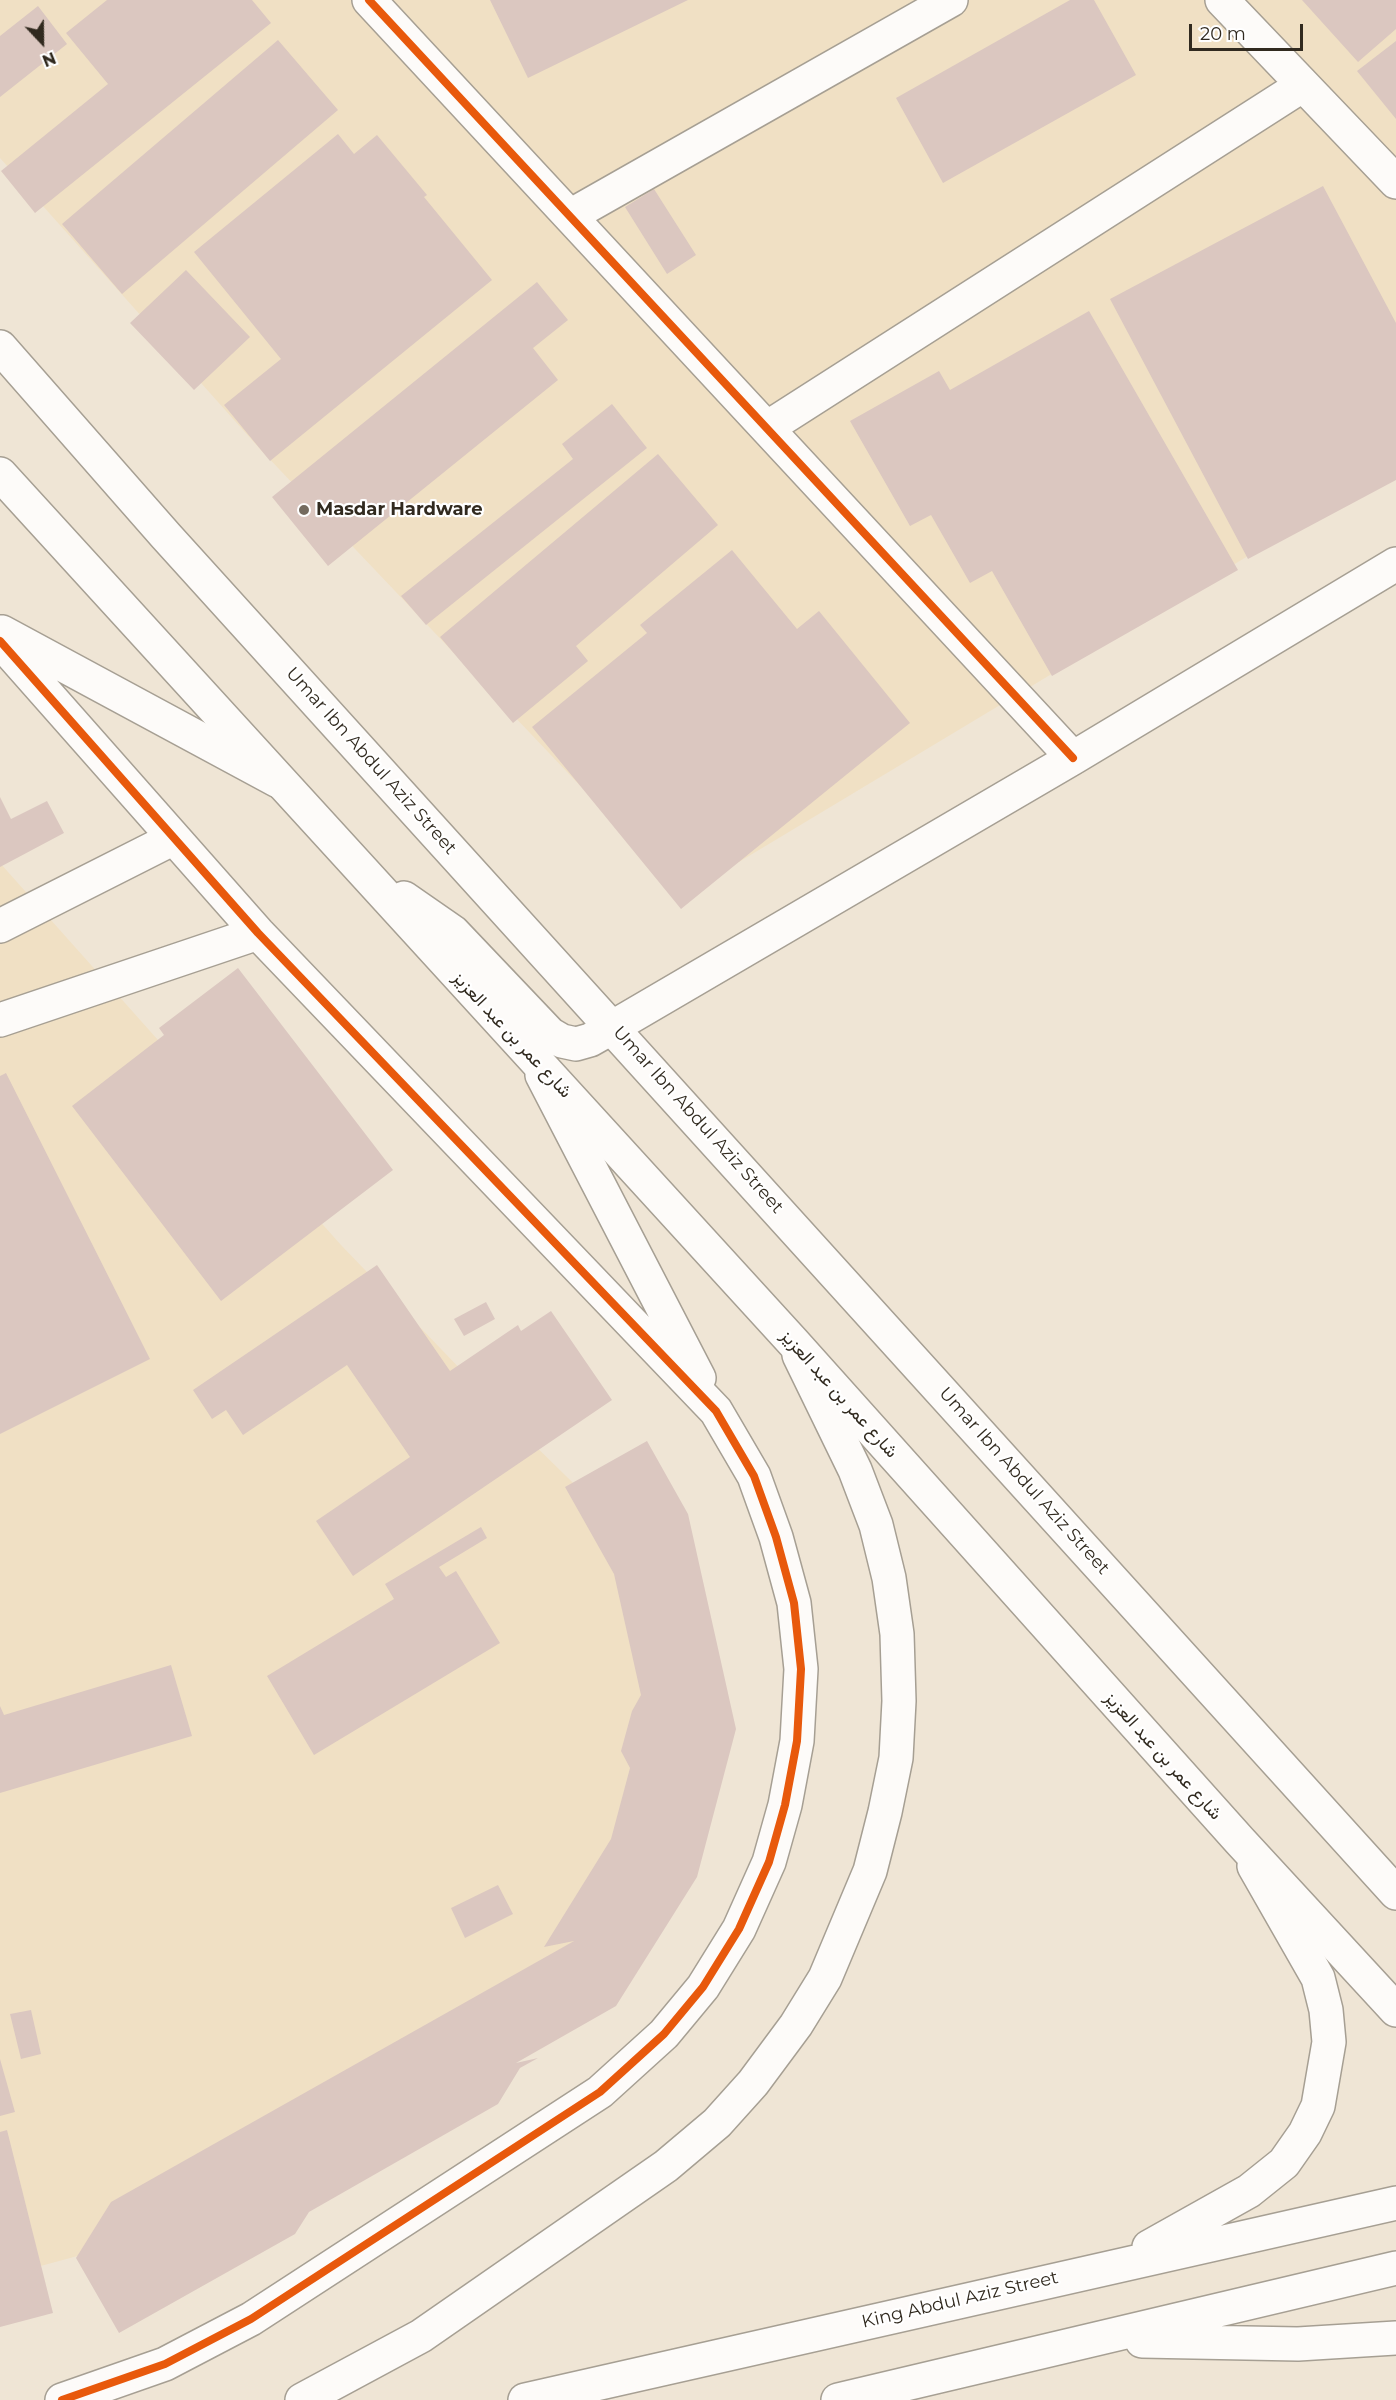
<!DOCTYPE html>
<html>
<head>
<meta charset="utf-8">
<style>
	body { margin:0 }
	#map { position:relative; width:1396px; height:2400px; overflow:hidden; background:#efe5d5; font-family:Montserrat,sans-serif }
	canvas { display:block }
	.north { position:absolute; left:12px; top:12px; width:60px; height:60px; -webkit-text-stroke:4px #fff; paint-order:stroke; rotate:158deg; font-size:16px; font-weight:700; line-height:24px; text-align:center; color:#312a1f }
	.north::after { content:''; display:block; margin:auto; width:21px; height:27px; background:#312a1f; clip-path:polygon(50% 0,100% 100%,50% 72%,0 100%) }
	.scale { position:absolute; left:1189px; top:24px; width:114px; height:27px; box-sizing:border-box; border:3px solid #312a1f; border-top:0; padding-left:8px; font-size:18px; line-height:21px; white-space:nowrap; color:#312a1f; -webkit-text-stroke:4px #fff; paint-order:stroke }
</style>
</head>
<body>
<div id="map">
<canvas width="1396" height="2400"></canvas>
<div class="north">N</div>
<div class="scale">20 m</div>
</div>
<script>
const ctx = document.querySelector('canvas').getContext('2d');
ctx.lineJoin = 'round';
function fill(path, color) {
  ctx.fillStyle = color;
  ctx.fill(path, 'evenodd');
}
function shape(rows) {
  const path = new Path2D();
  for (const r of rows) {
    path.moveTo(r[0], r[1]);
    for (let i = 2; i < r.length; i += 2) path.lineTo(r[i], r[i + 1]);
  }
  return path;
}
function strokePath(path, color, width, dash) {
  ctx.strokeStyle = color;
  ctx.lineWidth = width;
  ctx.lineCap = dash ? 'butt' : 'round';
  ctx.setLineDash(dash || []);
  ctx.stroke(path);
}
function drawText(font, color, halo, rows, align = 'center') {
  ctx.font = font + ' Montserrat,Vazirmatn,sans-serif';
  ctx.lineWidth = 4.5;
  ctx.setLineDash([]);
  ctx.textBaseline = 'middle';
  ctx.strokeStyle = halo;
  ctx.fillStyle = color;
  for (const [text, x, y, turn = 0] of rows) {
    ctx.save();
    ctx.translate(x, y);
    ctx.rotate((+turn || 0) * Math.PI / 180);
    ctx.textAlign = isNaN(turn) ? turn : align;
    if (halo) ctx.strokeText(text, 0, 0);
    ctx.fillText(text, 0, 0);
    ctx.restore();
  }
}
fill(shape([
	[0,0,1396,0,1396,467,684,895,260,449,0,158],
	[0,863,341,1245,518,1429,614,1523,662,1577,656,1885,314,2192,0,2277]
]), '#f0e0c4');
fill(shape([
	[107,0,252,0,271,23,35,213,1,171,108,84,66,33],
	[490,0,688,0,528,78],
	[1070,0,1094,0,1136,75,943,183,896,98],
	[1302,0,1396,0,1396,29,1358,62],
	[38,6,67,44,0,97,0,36],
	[278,40,338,110,122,294,62,224],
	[1396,41,1396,119,1357,71],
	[338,134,354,154,377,135,427,195,424,197,492,280,270,461,224,405,281,359,194,252],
	[1323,186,1396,323,1396,480,1248,559,1110,299],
	[654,189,696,255,667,274,625,207],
	[186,270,250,337,194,390,130,323],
	[537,282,568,320,533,348,558,380,328,566,272,497],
	[1089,311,1238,570,1052,676,992,571,970,583,931,515,910,526,850,421,939,371,950,390],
	[612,404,647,448,426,625,401,596,573,459,562,444],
	[658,454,718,525,576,646,588,661,513,723,440,637],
	[732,550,797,629,819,611,910,723,681,909,532,727,647,633,640,625],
	[0,797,11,819,47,801,64,833,0,867],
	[238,968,393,1170,221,1301,72,1106,164,1035,159,1028],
	[6,1073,150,1359,0,1434,0,1076],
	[377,1265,450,1371,518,1325,521,1331,551,1311,612,1400,353,1576,316,1521,410,1457,347,1365,243,1435,226,1410,212,1419,193,1390],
	[486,1302,495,1319,464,1336,454,1319],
	[647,1441,688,1514,736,1729,697,1877,616,2006,516,2063,538,2058,520,2068,498,2104,309,2212,295,2234,119,2333,76,2258,111,2202,574,1941,544,1947,611,1839,630,1768,621,1751,632,1711,641,1695,614,1574,565,1487],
	[481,1527,487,1538,439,1567,446,1577,456,1571,500,1643,314,1755,267,1676,394,1599,385,1584],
	[171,1665,192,1736,0,1793,0,1706,4,1715],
	[498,1885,513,1914,465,1938,451,1908],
	[31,2010,41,2054,21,2059,10,2014],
	[0,2059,15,2112,0,2116],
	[7,2130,53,2313,0,2327,0,2132]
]), '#dbc7c0');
const minor = shape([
	[369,0,1073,758],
	[1222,0,1396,182],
	[570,216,951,0],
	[767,428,1303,85],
	[2,632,278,781],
	[0,641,258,933,716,1411,754,1476,776,1537,794,1603,801,1669,797,1741,785,1805,769,1862,739,1929,703,1987,664,2034,600,2092,251,2319,165,2364,62,2400],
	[0,926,172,839],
	[0,1020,258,933],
	[613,1027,1073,758,1396,564],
	[542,1075,699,1378],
	[1149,2247,1249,2191,1284,2163,1305,2133,1318,2106,1329,2042,1326,2010,1318,1978,1254,1866],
	[1142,2341,1298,2344,1396,2338],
	[302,2400,421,2336,666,2166,717,2123,753,2083,796,2025,825,1978,870,1871,885,1812,896,1758,899,1701,897,1634,889,1578,876,1525,855,1470,799,1355],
	[525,2400,1396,2203],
	[838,2400,1396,2268]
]);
const major = shape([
	[0,347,166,536,1396,1893],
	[0,474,793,1342,1240,1841,1396,2010],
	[404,898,453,932,550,1034,562,1041,576,1044,590,1040,613,1027]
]);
strokePath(minor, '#a69f93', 36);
strokePath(major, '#a69f93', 36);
strokePath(minor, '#fdfbf9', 33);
strokePath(major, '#fdfbf9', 33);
strokePath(shape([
	[369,0,1073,758],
	[0,641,258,933,716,1411,754,1476,776,1537,794,1603,801,1669,797,1741,785,1805,769,1862,739,1929,703,1987,664,2034,600,2092,251,2319,165,2364,62,2400]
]), '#e8590c', 8);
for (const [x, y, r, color] of [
	[304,510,6,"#746b5f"]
]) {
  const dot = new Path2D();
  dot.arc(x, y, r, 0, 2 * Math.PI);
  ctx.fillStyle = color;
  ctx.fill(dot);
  strokePath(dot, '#fff', 2);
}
drawText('bold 18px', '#312a1f', '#fff', [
	["Masdar Hardware",316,510]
], 'left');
drawText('18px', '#312a1f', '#fff', [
	["Umar Ibn Abdul Aziz Street",371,761,48],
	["شارع عمر بن عبد العزيز",512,1035,47],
	["Umar Ibn Abdul Aziz Street",698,1120,48],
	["شارع عمر بن عبد العزيز",839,1394,48],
	["Umar Ibn Abdul Aziz Street",1024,1481,48],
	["شارع عمر بن عبد العزيز",1163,1756,48],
	["King Abdul Aziz Street",960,2300,-13]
]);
</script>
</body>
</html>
